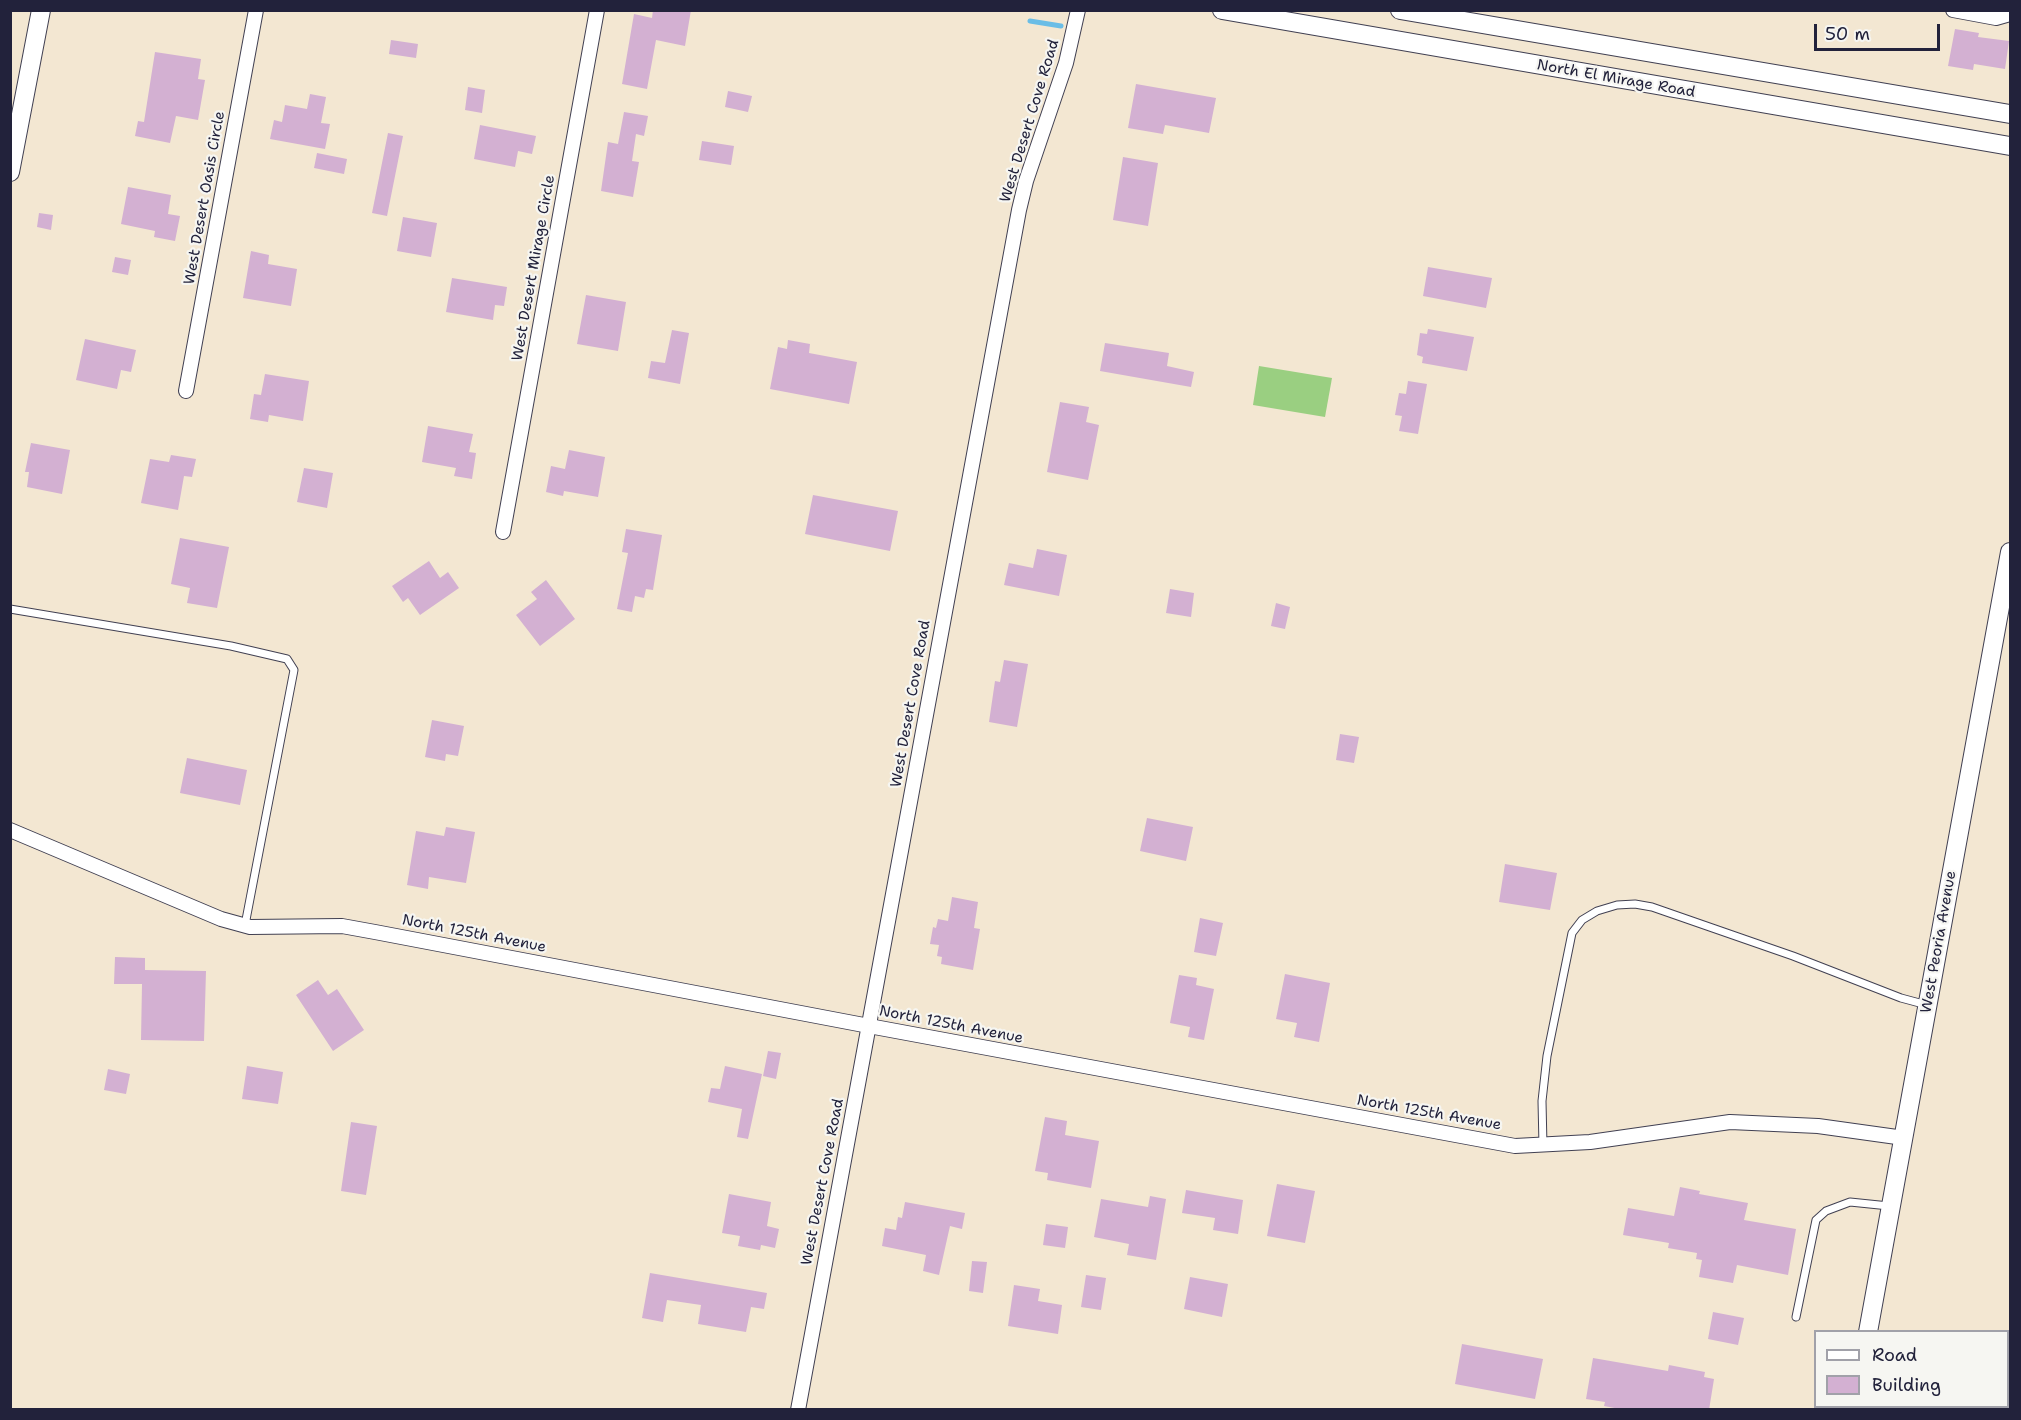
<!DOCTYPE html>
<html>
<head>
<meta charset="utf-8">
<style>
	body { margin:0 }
	#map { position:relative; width:2021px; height:1420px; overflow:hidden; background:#f3e7d2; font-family:"Shantell Sans",sans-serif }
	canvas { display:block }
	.frame { position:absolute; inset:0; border:12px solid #22223b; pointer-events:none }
	.legend { position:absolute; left:1814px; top:1330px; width:195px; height:78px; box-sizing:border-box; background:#f6f6f2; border:2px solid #a1a1a9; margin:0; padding:8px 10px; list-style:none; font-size:18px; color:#22223b }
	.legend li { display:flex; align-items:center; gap:12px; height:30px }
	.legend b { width:30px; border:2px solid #a1a1a9 }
	.scale { position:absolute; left:1814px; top:24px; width:126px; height:27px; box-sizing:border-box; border:3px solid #22223b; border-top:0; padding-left:8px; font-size:18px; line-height:21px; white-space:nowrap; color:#22223b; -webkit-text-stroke:4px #f6f6f2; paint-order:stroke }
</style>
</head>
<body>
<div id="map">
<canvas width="2021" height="1420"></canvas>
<div class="frame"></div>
<ul class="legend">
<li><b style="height:8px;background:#fff"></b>Road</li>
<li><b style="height:16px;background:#d3b0d2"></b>Building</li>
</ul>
<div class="scale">50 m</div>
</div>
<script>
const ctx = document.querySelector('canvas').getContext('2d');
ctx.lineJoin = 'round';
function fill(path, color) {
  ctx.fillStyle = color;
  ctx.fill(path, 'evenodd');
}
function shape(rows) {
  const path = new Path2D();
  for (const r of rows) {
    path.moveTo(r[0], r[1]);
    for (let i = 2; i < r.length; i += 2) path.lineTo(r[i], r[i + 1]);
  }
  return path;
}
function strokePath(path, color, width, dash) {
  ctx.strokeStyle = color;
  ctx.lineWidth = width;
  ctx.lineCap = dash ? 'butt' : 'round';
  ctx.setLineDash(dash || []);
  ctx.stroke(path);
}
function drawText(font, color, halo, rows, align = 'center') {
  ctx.font = font + ' "Shantell Sans",sans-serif';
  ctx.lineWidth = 4.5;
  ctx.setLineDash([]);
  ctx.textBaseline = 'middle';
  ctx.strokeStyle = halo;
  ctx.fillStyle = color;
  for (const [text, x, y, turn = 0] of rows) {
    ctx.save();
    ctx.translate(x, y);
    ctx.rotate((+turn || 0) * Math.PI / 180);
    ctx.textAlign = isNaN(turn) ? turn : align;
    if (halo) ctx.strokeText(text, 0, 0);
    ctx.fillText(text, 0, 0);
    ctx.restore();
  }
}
fill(shape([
	[1259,366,1332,378,1325,417,1253,405]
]), '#9acf81');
strokePath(shape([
	[1030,21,1061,26]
]), '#6abde6', 5);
fill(shape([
	[653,10,691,10,685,46,656,40,647,89,622,84,634,14,652,18],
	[1955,29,1979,33,1978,37,2009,41,2005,69,1974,64,1973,70,1948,66],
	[391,40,418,44,416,58,389,54],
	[155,52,201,59,198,79,205,80,198,120,176,116,170,143,135,136,138,121,144,122],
	[1136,84,1216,98,1209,133,1165,125,1163,134,1128,128],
	[468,87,485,90,482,113,465,110],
	[728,91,752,96,748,112,725,107],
	[310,94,326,97,321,123,330,124,325,149,270,139,274,120,282,122,285,105,307,109],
	[624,112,648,116,644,136,636,134,632,161,639,162,633,197,601,191,608,142,618,144],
	[480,125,536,136,532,154,518,151,515,167,474,159],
	[388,133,403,136,387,216,372,213],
	[702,141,734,146,731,165,699,160],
	[317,153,347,159,344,174,314,168],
	[1123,157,1158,163,1148,226,1113,220],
	[128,187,171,195,168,214,180,216,175,241,154,237,155,231,121,224],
	[39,213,53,215,51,230,37,227],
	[403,217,437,223,431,257,397,251],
	[251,251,269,255,268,264,297,269,291,306,243,298],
	[115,257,131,260,128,275,112,272],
	[1428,267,1492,278,1486,308,1423,296],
	[452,278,507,287,504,306,495,305,493,320,446,312],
	[586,295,626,302,618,351,577,344],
	[1428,329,1474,337,1467,371,1422,363,1423,357,1417,355,1420,333,1427,334],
	[672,330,689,333,680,384,648,378,651,361,665,363],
	[85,339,136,350,131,372,121,370,117,389,76,380],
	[788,340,810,344,809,353,857,362,849,404,770,389,778,347,787,349],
	[1105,343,1169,353,1167,366,1194,372,1191,387,1100,371],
	[265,374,309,381,303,421,269,415,268,422,250,419,254,394,261,395],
	[1408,381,1427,384,1418,434,1399,431,1402,416,1395,415,1399,393,1406,394],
	[1060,402,1089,407,1086,422,1099,425,1088,480,1047,472],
	[428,426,473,434,469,452,476,453,472,479,454,476,456,468,422,462],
	[31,443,70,450,62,494,27,487,29,472,25,472],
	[569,450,605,457,598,497,564,491,563,496,546,492,551,466,565,469],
	[171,455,196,459,192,477,184,476,178,510,141,503,150,459,169,462],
	[304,468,333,473,327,508,297,502],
	[813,495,898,511,890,551,805,534],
	[626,529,662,535,653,590,646,589,644,598,635,596,632,612,617,609,628,553,622,552],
	[180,538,229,547,217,608,187,603,190,588,171,584],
	[1037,549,1067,555,1059,596,1004,585,1009,563,1033,568],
	[429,561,440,578,448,572,459,588,420,615,408,598,403,602,392,586],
	[546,580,575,619,540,646,516,615,537,599,531,592],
	[1170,589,1194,593,1191,617,1166,613],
	[1276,603,1290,607,1285,629,1271,626],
	[1004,660,1028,664,1017,727,989,722,995,681,1000,682],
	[432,720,464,726,458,756,446,754,445,761,425,757],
	[1340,734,1359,737,1354,763,1336,760],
	[187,758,247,770,240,805,180,793],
	[1147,818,1193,827,1186,861,1140,851],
	[446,827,475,832,466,883,429,877,428,889,407,885,416,831,444,836],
	[1505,864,1557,873,1550,910,1499,902],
	[952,897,978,902,974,928,980,929,973,970,941,964,942,957,937,956,939,945,930,944,933,927,936,928,938,919,948,921],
	[1200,918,1223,923,1216,956,1194,952],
	[115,957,145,958,145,970,206,971,204,1041,141,1040,142,984,114,984],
	[1285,974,1330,983,1319,1042,1294,1037,1297,1023,1276,1019],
	[1179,975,1197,978,1196,985,1214,989,1204,1040,1188,1037,1190,1027,1170,1023],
	[318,980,328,995,337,989,364,1030,333,1051,296,995],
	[768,1051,781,1053,776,1079,763,1076],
	[247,1066,283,1072,278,1104,242,1099],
	[725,1066,762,1074,748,1139,737,1137,742,1109,708,1102,711,1088,720,1089],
	[108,1069,130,1074,126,1094,104,1090],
	[1045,1117,1067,1121,1065,1135,1099,1141,1091,1188,1047,1180,1048,1173,1035,1171],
	[351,1122,377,1126,366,1195,341,1191],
	[1277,1184,1315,1191,1305,1243,1267,1236],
	[1680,1187,1700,1191,1699,1194,1748,1203,1744,1220,1796,1229,1788,1275,1737,1265,1733,1283,1699,1277,1702,1260,1696,1259,1697,1253,1668,1248,1669,1243,1623,1235,1628,1208,1674,1216],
	[1186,1190,1243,1200,1238,1234,1213,1230,1215,1218,1182,1213],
	[729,1194,771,1202,767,1226,779,1229,775,1248,761,1245,760,1250,738,1246,740,1236,722,1233],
	[1150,1196,1166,1199,1156,1260,1127,1255,1129,1244,1094,1237,1101,1199,1148,1207],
	[905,1202,965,1213,962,1229,950,1226,939,1275,923,1271,926,1255,882,1246,885,1228,896,1230,898,1217,902,1218],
	[1046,1224,1068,1227,1065,1248,1043,1245],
	[972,1261,987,1262,983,1293,969,1291],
	[650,1273,767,1293,764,1309,751,1307,746,1332,698,1324,701,1305,667,1300,663,1322,642,1318],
	[1086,1275,1106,1278,1101,1310,1081,1307],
	[1190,1277,1228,1284,1222,1317,1184,1309],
	[1014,1285,1040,1289,1038,1301,1062,1305,1058,1334,1008,1326],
	[1713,1312,1744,1318,1738,1345,1708,1339],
	[1462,1344,1543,1359,1535,1399,1455,1384],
	[1593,1358,1668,1371,1669,1365,1705,1372,1704,1377,1714,1379,1709,1410,1625,1410,1604,1406,1605,1402,1586,1399]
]), '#d3b0d2');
const lane = shape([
	[10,609,231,646,287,659,294,670,245,925],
	[1543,1146,1542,1101,1547,1056,1572,933,1582,920,1597,911,1617,905,1635,904,1652,907,1793,956,1901,998,1927,1005],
	[1796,1317,1816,1220,1826,1211,1850,1202,1889,1206]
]);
const street = shape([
	[1953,10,1996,18,2010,14],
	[186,391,256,10],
	[503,532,597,10],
	[10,830,221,919,250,927,342,926,375,932,869,1026,1515,1146,1590,1142,1730,1122,1818,1126,1904,1138],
	[798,1410,1019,210,1026,181,1066,63,1078,10]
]);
const secondary = shape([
	[1222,10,2010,146],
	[1400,10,2010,114],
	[10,172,41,10],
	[1868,1332,2010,552],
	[1854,1410,1854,1406]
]);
strokePath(lane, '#414052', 9);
strokePath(street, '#414052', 16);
strokePath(secondary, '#414052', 20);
strokePath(lane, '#fff', 7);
strokePath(street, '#fff', 14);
strokePath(secondary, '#fff', 18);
drawText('15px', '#22223b', '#f6f6f2', [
	["North El Mirage Road",1616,79,10],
	["West Desert Cove Road",1030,121,-73],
	["West Desert Oasis Circle",205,198,-80],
	["West Desert Mirage Circle",534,268,-80],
	["West Desert Cove Road",911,704,-80],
	["North 125th Avenue",474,934,11],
	["West Peoria Avenue",1939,942,-80],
	["North 125th Avenue",951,1025,11],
	["North 125th Avenue",1429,1113,10],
	["West Desert Cove Road",823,1182,-79]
]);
</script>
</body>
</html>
